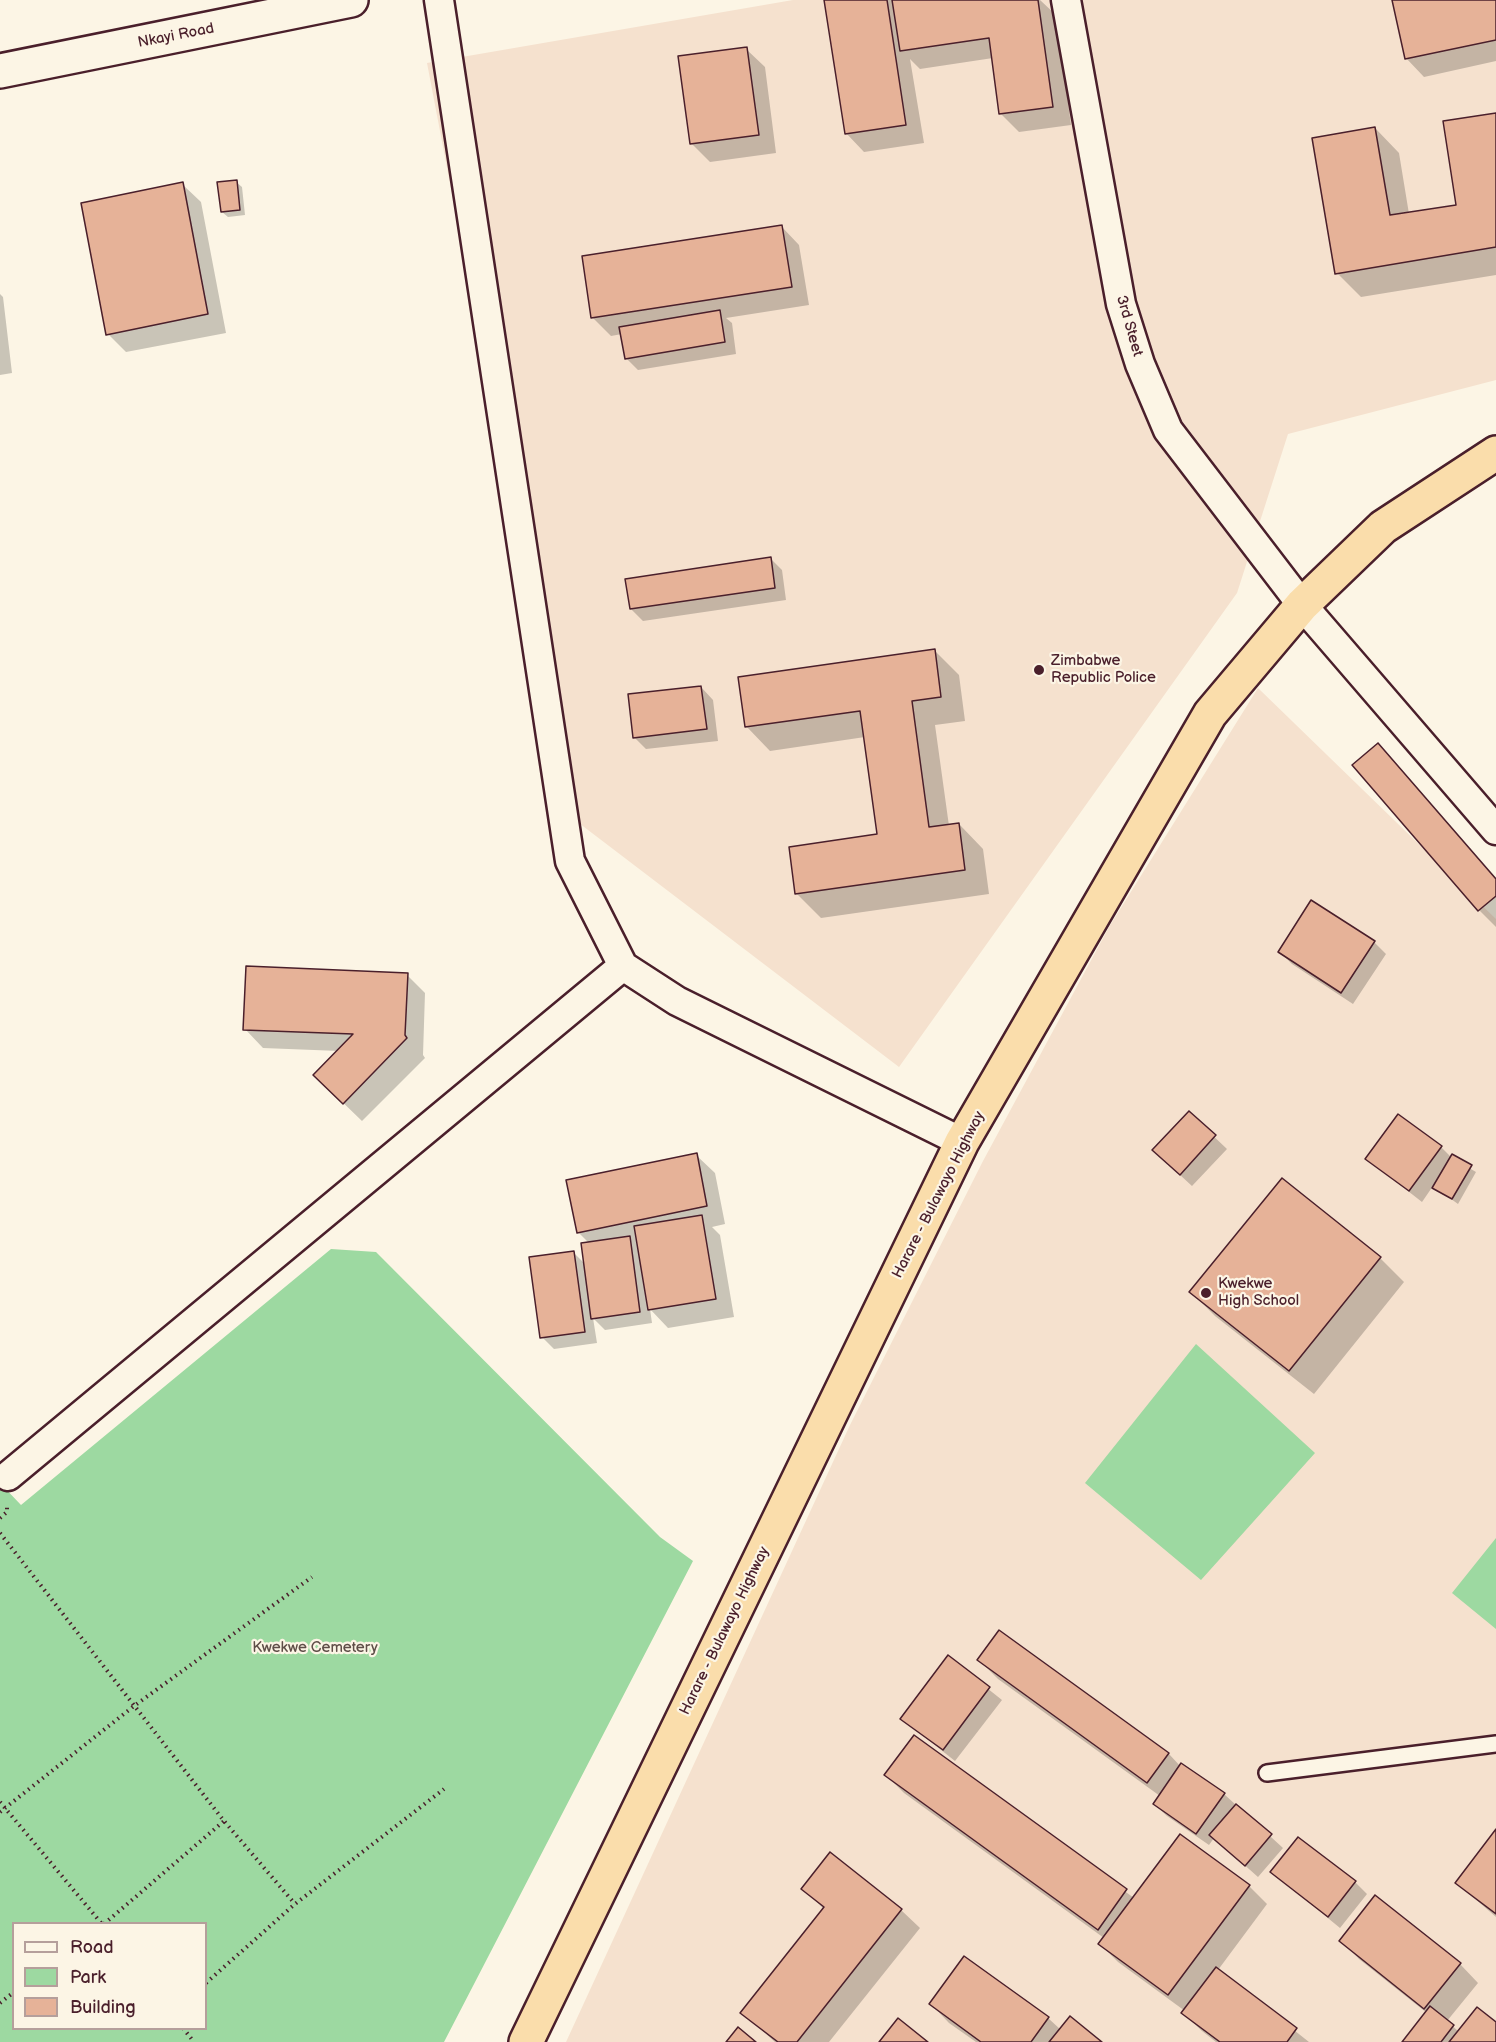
<!DOCTYPE html>
<html>
<head>
<meta charset="utf-8">
<style>
	body { margin:0 }
	#map { position:relative; width:1496px; height:2042px; overflow:hidden; background:#fcf5e5; font-family:"Balsamiq Sans",sans-serif }
	canvas { display:block }
	.legend { position:absolute; left:12px; top:1922px; width:195px; height:108px; box-sizing:border-box; background:#fcf5e5; border:2px solid #b59f9b; margin:0; padding:8px 10px; list-style:none; font-size:18px; color:#4a1f2b }
	.legend li { display:flex; align-items:center; gap:12px; height:30px }
	.legend b { width:30px; border:2px solid #b59f9b }
</style>
</head>
<body>
<div id="map">
<canvas width="1496" height="2042"></canvas>
<ul class="legend">
<li><b style="height:8px;background:#fcf5e5"></b>Road</li>
<li><b style="height:16px;background:#9dd9a1"></b>Park</li>
<li><b style="height:16px;background:#e6b298"></b>Building</li>
</ul>
</div>
<script>
const ctx = document.querySelector('canvas').getContext('2d');
ctx.lineJoin = 'round';
function fill(path, color) {
  ctx.fillStyle = color;
  ctx.fill(path, 'evenodd');
}
function shape(rows) {
  const path = new Path2D();
  for (const r of rows) {
    path.moveTo(r[0], r[1]);
    for (let i = 2; i < r.length; i += 2) path.lineTo(r[i], r[i + 1]);
  }
  return path;
}
function strokePath(path, color, width, dash) {
  ctx.strokeStyle = color;
  ctx.lineWidth = width;
  ctx.lineCap = dash ? 'butt' : 'round';
  ctx.setLineDash(dash || []);
  ctx.stroke(path);
}
function drawText(font, color, halo, rows, align = 'center') {
  ctx.font = font + ' "Balsamiq Sans",sans-serif';
  ctx.lineWidth = 4.5;
  ctx.setLineDash([]);
  ctx.textBaseline = 'middle';
  ctx.strokeStyle = halo;
  ctx.fillStyle = color;
  for (const [text, x, y, turn = 0] of rows) {
    ctx.save();
    ctx.translate(x, y);
    ctx.rotate((+turn || 0) * Math.PI / 180);
    ctx.textAlign = isNaN(turn) ? turn : align;
    if (halo) ctx.strokeText(text, 0, 0);
    ctx.fillText(text, 0, 0);
    ctx.restore();
  }
}
fill(shape([
	[793,0,1496,0,1496,380,1288,434,1237,593,899,1067,571,817,427,63],
	[1258,688,1496,919,1496,2042,566,2042,850,1425,983,1161,1109,927]
]), '#f5e1ce');
fill(shape([
	[331,1249,376,1252,660,1537,693,1561,444,2042,0,2042,0,1483,21,1505],
	[14,1924,206,1924,206,2028,14,2028],
	[1196,1344,1315,1453,1201,1580,1085,1483],
	[1496,1538,1496,1629,1452,1593]
]), '#9dd9a1');
fill(shape([
	[825,0,1040,0,1056,15,1071,125,1019,132,1001,114,993,58,920,69,910,59,924,143,864,152,846,133],
	[1401,0,1496,0,1496,61,1424,77,1406,58],
	[746,49,765,67,776,153,710,162,691,143],
	[1496,114,1496,275,1361,297,1337,273,1375,128,1399,153,1409,214,1458,206],
	[236,182,242,187,245,215,228,217,222,212],
	[182,184,201,202,226,333,126,352,108,334],
	[781,226,799,245,809,305,726,318,732,323,736,354,638,370,626,358,622,334,611,336,593,318],
	[0,294,3,297,12,373,0,375],
	[770,558,782,570,786,600,643,621,631,609],
	[935,651,959,675,965,721,935,725,949,826,959,824,983,849,989,894,821,918,797,894,879,836,865,737,770,751,746,726],
	[701,687,713,700,718,741,646,749,634,737],
	[1377,745,1496,879,1496,927,1479,910],
	[1374,942,1386,954,1353,1004,1292,964,1280,952],
	[407,975,425,993,423,1055,425,1058,362,1121,333,1093,339,1051,263,1048,245,1029],
	[1189,1113,1227,1149,1192,1186,1166,1162],
	[1441,1147,1452,1158,1476,1172,1458,1204,1433,1186,1422,1202,1367,1159],
	[696,1155,715,1173,725,1224,712,1227,720,1235,734,1317,668,1328,650,1309,652,1323,605,1330,593,1318,597,1343,554,1349,542,1337,574,1253,586,1265,589,1243,579,1233],
	[1282,1180,1380,1258,1404,1282,1314,1394,1215,1316,1191,1292],
	[1000,1632,1169,1754,1181,1767,1224,1794,1283,1848,1258,1877,1214,1838,1209,1845,1167,1816,1154,1804,1160,1796,998,1679,979,1660],
	[948,1657,1002,1700,955,1761,902,1719],
	[914,1737,1134,1898,1249,1886,1267,1904,1218,1970,1309,2042,1216,2042,1202,2031,1183,2013,1185,2011,1118,1962,1100,1944,1104,1938,904,1793,886,1775],
	[1496,1832,1496,1917,1457,1883],
	[830,1854,901,1910,920,1928,829,2042,775,2042,742,2012,824,1909,803,1889],
	[1272,1872,1355,1882,1367,1894,1340,1928],
	[1341,1940,1460,1964,1478,1983,1447,2021,1459,2032,1496,2023,1496,2042,1404,2042,1427,2013,1359,1959],
	[964,1958,1048,2018,1061,2030,1100,2042,976,2042,949,2023,931,2004]
]), '#0003');
const building = shape([
	[824,0,887,0,906,125,845,134,824,0],
	[892,0,1038,0,1053,107,999,114,989,38,900,51,892,0],
	[1392,0,1496,0,1496,40,1405,59,1392,0],
	[747,47,759,135,690,144,678,56,747,47],
	[1496,113,1496,247,1335,274,1312,138,1375,127,1390,215,1456,205,1443,121,1496,113],
	[237,180,240,210,221,212,217,182,237,180],
	[183,182,208,314,106,335,81,203,183,182],
	[782,225,792,287,591,318,582,256,782,225],
	[720,310,725,342,625,359,619,327,720,310],
	[771,557,775,588,630,609,625,579,771,557],
	[935,649,941,697,912,701,929,827,959,823,965,870,795,894,789,847,877,834,860,711,745,727,738,677,935,649],
	[701,686,707,729,633,738,628,694,701,686],
	[1378,743,1496,879,1496,896,1478,911,1352,765,1378,743],
	[1311,900,1375,941,1341,993,1278,952,1311,900],
	[246,966,408,973,405,1035,407,1038,343,1104,313,1075,353,1034,243,1030,246,966],
	[1189,1111,1216,1135,1180,1175,1152,1150,1189,1111],
	[1398,1114,1442,1146,1409,1191,1365,1159,1398,1114],
	[697,1153,707,1206,577,1233,566,1180,697,1153],
	[1452,1154,1472,1165,1452,1199,1432,1188,1452,1154],
	[1282,1178,1381,1257,1289,1371,1189,1292,1282,1178],
	[702,1215,716,1299,648,1310,634,1226,702,1215],
	[630,1236,640,1312,591,1319,581,1243,630,1236],
	[574,1251,585,1332,540,1338,529,1257,574,1251],
	[999,1630,1169,1753,1147,1783,977,1660,999,1630],
	[948,1655,990,1687,943,1750,900,1719,948,1655],
	[914,1735,1127,1889,1098,1930,884,1775,914,1735],
	[1181,1763,1225,1793,1196,1834,1153,1804,1181,1763],
	[1236,1804,1272,1834,1245,1866,1209,1835,1236,1804],
	[1496,1829,1496,1914,1455,1883,1496,1829],
	[1180,1834,1250,1885,1168,1995,1098,1944,1180,1834],
	[1298,1837,1356,1881,1328,1917,1270,1872,1298,1837],
	[830,1852,902,1909,797,2042,778,2042,740,2013,824,1907,801,1889,830,1852],
	[1375,1895,1461,1963,1424,2009,1339,1941,1375,1895],
	[964,1956,1049,2017,1031,2042,981,2042,929,2004,964,1956],
	[1216,1967,1297,2028,1287,2042,1220,2042,1181,2013,1216,1967],
	[1430,2006,1454,2025,1441,2042,1402,2042,1430,2006],
	[1477,2007,1496,2022,1496,2042,1449,2042,1477,2007],
	[1070,2016,1102,2042,1049,2042,1070,2016],
	[898,2018,928,2042,879,2042,898,2018],
	[738,2027,756,2042,726,2042,738,2027]
]);
fill(building, '#e6b298');
strokePath(building, '#4a1f2b', 1.5);
const lane = shape([
	[1267,1773,1496,1744]
]);
const street = shape([
	[439,0,570,861,623,966,677,1001,962,1142],
	[1066,0,1121,304,1140,364,1168,430,1302,605,1496,830],
	[8,1476,623,966]
]);
const secondary = shape([
	[0,71,351,0]
]);
const highway = shape([
	[526,2042,962,1142,1210,714,1302,605,1383,527,1496,453]
]);
strokePath(lane, '#4a1f2b', 20);
strokePath(street, '#4a1f2b', 33);
strokePath(secondary, '#4a1f2b', 38);
strokePath(highway, '#4a1f2b', 38);
strokePath(shape([
	[0,1518,7,1512,7,1506],
	[0,1533,224,1821,295,1904],
	[0,1802,102,1924],
	[0,1812,134,1706,312,1577],
	[104,1924,224,1821],
	[206,1983,295,1904,444,1789],
	[0,2003,14,1992],
	[183,2028,194,2042]
]), '#4a1f2b', 4, [1.5, 4.5]);
strokePath(lane, '#fcf5e5', 15);
strokePath(street, '#fcf5e5', 28);
strokePath(secondary, '#fcf5e5', 33);
strokePath(highway, '#faddab', 33);
for (const [x, y, r, color] of [
	[1039,670,6,"#4a1f2b"],
	[1206,1293,6,"#4a1f2b"]
]) {
  const dot = new Path2D();
  dot.arc(x, y, r, 0, 2 * Math.PI);
  ctx.fillStyle = color;
  ctx.fill(dot);
  strokePath(dot, '#fcf5e5', 2);
}
drawText('15px', '#4a1f2b', '#fcf5e5', [
	["Nkayi Road",176,36,-11],
	["3rd Steet",1129,326,74],
	["Harare - Bulawayo Highway",939,1195,-63],
	["Harare - Bulawayo Highway",725,1631,-64]
]);
drawText('15px', '#4a1f2b', '#fcf5e5', [
	["Zimbabwe",1051,661],
	["Republic Police",1051,678],
	["Kwekwe",1218,1284],
	["High School",1218,1301]
], 'left');
drawText('15px', '#5f4e48', '#fcf5e5', [
	["Kwekwe Cemetery",315,1648]
]);
</script>
</body>
</html>
